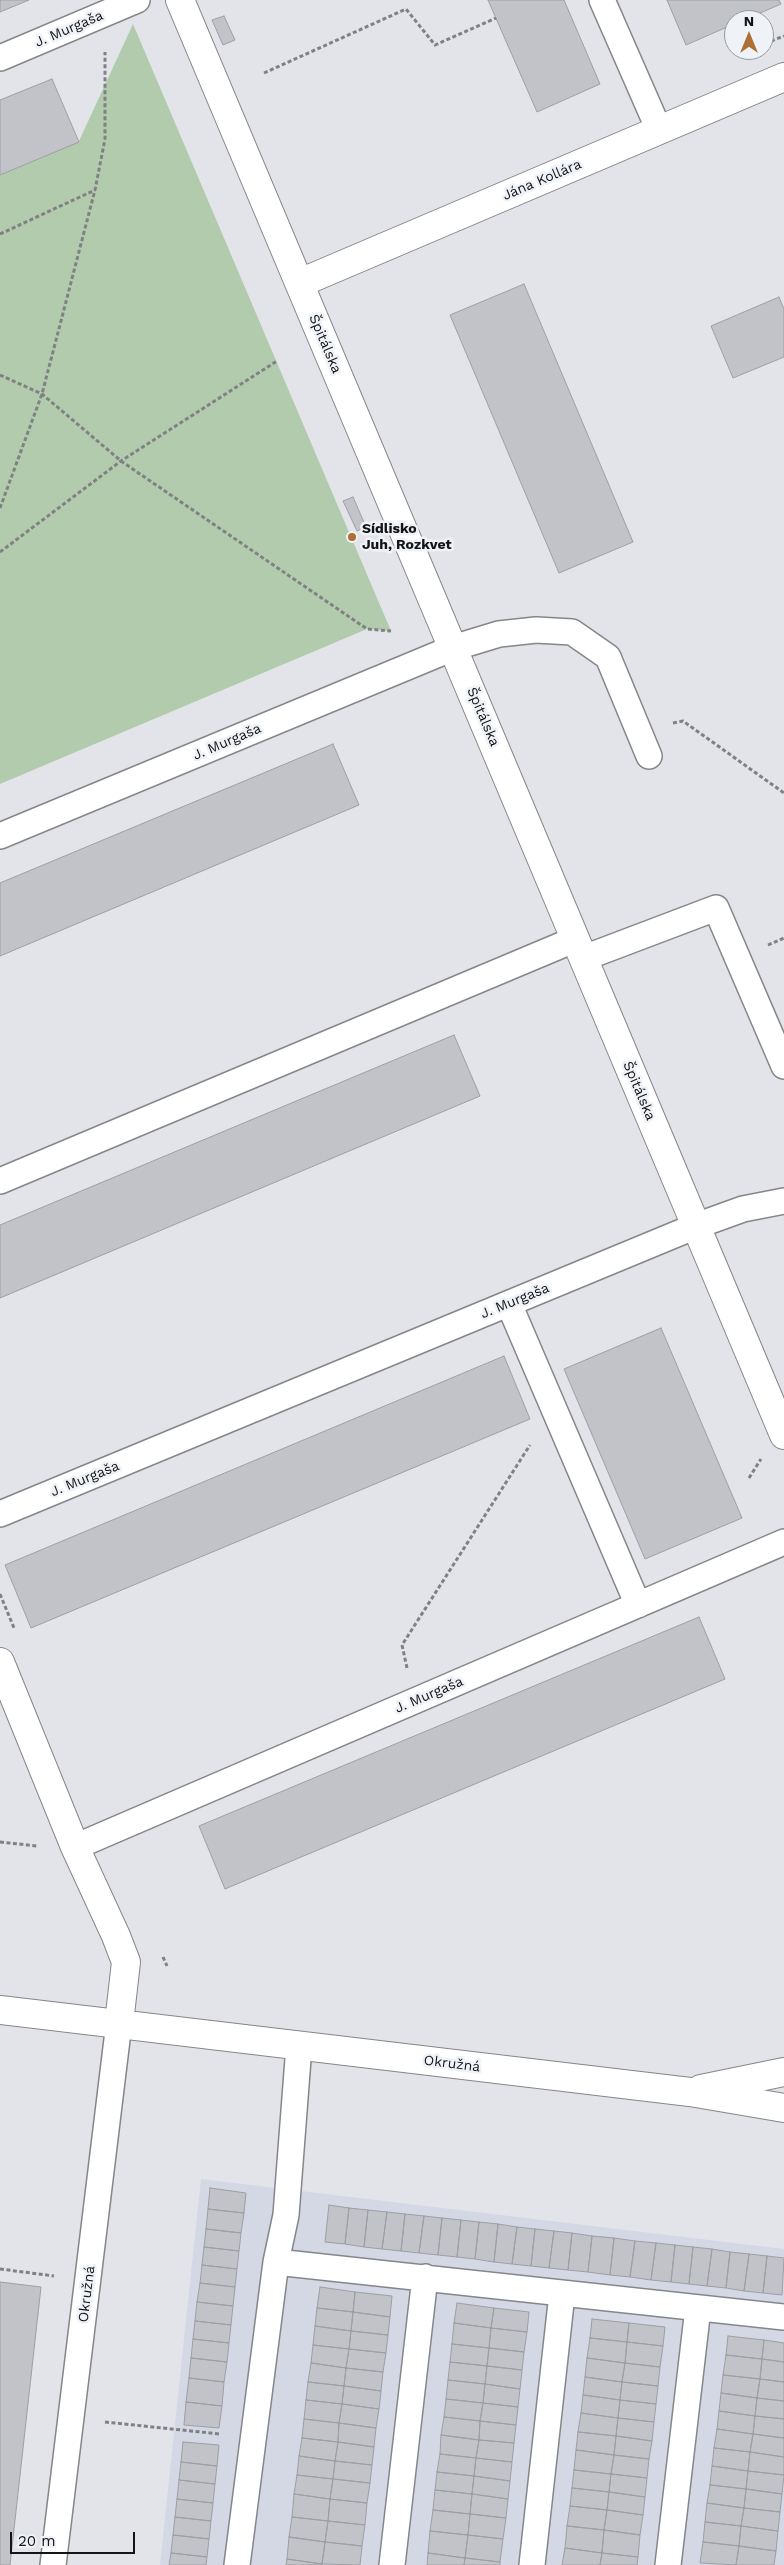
<!DOCTYPE html>
<html>
<head>
<meta charset="utf-8">
<style>
	body { margin:0 }
	#map { position:relative; width:784px; height:2565px; overflow:hidden; background:#e2e4ea; font-family:"Work Sans",sans-serif }
	canvas { display:block }
	.north { position:absolute; left:724px; top:10px; width:50px; height:50px; box-sizing:border-box; background:#eff2f7; border:1px solid #979a9d; border-radius:50%; rotate:0deg; font-size:14px; font-weight:700; line-height:20px; text-align:center; color:#141517 }
	.north::after { content:''; display:block; margin:auto; width:18px; height:22px; background:#ad6f33; clip-path:polygon(50% 0,100% 100%,50% 72%,0 100%) }
	.scale { position:absolute; left:10px; top:2532px; width:125px; height:22px; box-sizing:border-box; border:2px solid #141517; border-top:0; padding-left:6px; font-size:15px; line-height:18px; white-space:nowrap; color:#141517; -webkit-text-stroke:4px #eff2f7; paint-order:stroke }
</style>
</head>
<body>
<div id="map">
<canvas width="784" height="2565"></canvas>
<div class="north">N</div>
<div class="scale">20 m</div>
</div>
<script>
const ctx = document.querySelector('canvas').getContext('2d');
ctx.lineJoin = 'round';
function fill(path, color) {
  ctx.fillStyle = color;
  ctx.fill(path, 'evenodd');
}
function shape(rows) {
  const path = new Path2D();
  for (const r of rows) {
    path.moveTo(r[0], r[1]);
    for (let i = 2; i < r.length; i += 2) path.lineTo(r[i], r[i + 1]);
  }
  return path;
}
function strokePath(path, color, width, dash) {
  ctx.strokeStyle = color;
  ctx.lineWidth = width;
  ctx.lineCap = dash ? 'butt' : 'round';
  ctx.setLineDash(dash || []);
  ctx.stroke(path);
}
function drawText(font, color, halo, rows, align = 'center') {
  ctx.font = font + ' "Work Sans",sans-serif';
  ctx.lineWidth = 5;
  ctx.setLineDash([]);
  ctx.textBaseline = 'middle';
  ctx.strokeStyle = halo;
  ctx.fillStyle = color;
  for (const [text, x, y, turn = 0] of rows) {
    ctx.save();
    ctx.translate(x, y);
    ctx.rotate((+turn || 0) * Math.PI / 180);
    ctx.textAlign = isNaN(turn) ? turn : align;
    if (halo) ctx.strokeText(text, 0, 0);
    ctx.fillText(text, 0, 0);
    ctx.restore();
  }
}
fill(shape([
	[201,2179,784,2249,784,2565,160,2565]
]), '#d3d8e4');
fill(shape([
	[133,24,391,631,367,629,0,784,0,175,79,141]
]), '#b2cbac');
const building = shape([
	[0,0,29,0,0,12,0,0],
	[488,0,564,0,600,84,537,112,488,0],
	[667,0,779,0,781,4,744,20,734,20,734,24,686,45,667,0],
	[224,16,235,40,223,45,212,20,224,16],
	[52,79,79,142,0,175,0,100,52,79],
	[524,284,633,542,559,573,450,315,524,284],
	[779,297,784,309,784,357,733,378,711,326,779,297],
	[353,497,366,527,357,531,343,501,353,497],
	[333,744,359,805,0,956,0,883,333,744],
	[454,1035,480,1096,0,1298,0,1225,454,1035],
	[661,1328,742,1518,645,1559,564,1369,661,1328],
	[504,1356,530,1419,31,1628,5,1565,504,1356],
	[699,1617,725,1679,225,1889,199,1826,699,1617],
	[210,2188,246,2193,244,2213,208,2209,210,2188],
	[329,2205,349,2208,345,2244,325,2242,329,2205],
	[349,2208,368,2210,364,2247,345,2244,349,2208],
	[208,2209,244,2213,241,2233,206,2229,208,2209],
	[368,2210,387,2212,382,2249,364,2247,368,2210],
	[387,2212,405,2214,401,2251,382,2249,387,2212],
	[405,2214,424,2216,419,2253,401,2251,405,2214],
	[424,2216,442,2218,438,2255,419,2253,424,2216],
	[442,2218,461,2220,457,2257,438,2255,442,2218],
	[461,2220,479,2222,475,2259,457,2257,461,2220],
	[479,2222,498,2224,494,2262,475,2259,479,2222],
	[498,2224,517,2227,512,2264,494,2262,498,2224],
	[517,2227,535,2229,531,2266,512,2264,517,2227],
	[206,2229,241,2233,239,2251,204,2247,206,2229],
	[535,2229,554,2231,549,2268,531,2266,535,2229],
	[554,2231,572,2233,568,2270,549,2268,554,2231],
	[572,2233,592,2236,588,2272,568,2270,572,2233],
	[592,2236,614,2238,610,2275,588,2272,592,2236],
	[614,2238,635,2241,630,2277,610,2275,614,2238],
	[635,2241,656,2243,651,2280,630,2277,635,2241],
	[656,2243,675,2245,671,2282,651,2280,656,2243],
	[675,2245,693,2247,689,2284,671,2282,675,2245],
	[204,2247,239,2251,237,2269,202,2265,204,2247],
	[693,2247,712,2249,707,2286,689,2284,693,2247],
	[712,2249,730,2252,726,2288,707,2286,712,2249],
	[730,2252,749,2254,744,2291,726,2288,730,2252],
	[749,2254,767,2256,763,2293,744,2291,749,2254],
	[767,2256,784,2258,782,2295,763,2293,767,2256],
	[202,2265,237,2269,235,2287,200,2283,202,2265],
	[0,2282,41,2287,10,2565,0,2565,0,2282],
	[200,2283,235,2287,233,2306,197,2302,200,2283],
	[320,2287,355,2292,353,2312,317,2308,320,2287],
	[355,2292,392,2296,390,2317,353,2312,355,2292],
	[197,2302,233,2306,231,2325,195,2321,197,2302],
	[457,2303,494,2308,491,2328,454,2323,457,2303],
	[317,2308,353,2312,351,2331,315,2326,317,2308],
	[494,2308,529,2312,527,2332,491,2328,494,2308],
	[353,2312,390,2317,388,2335,351,2331,353,2312],
	[592,2319,629,2323,627,2342,590,2338,592,2319],
	[195,2321,231,2325,229,2343,193,2339,195,2321],
	[454,2323,491,2328,489,2348,452,2344,454,2323],
	[629,2323,665,2327,663,2346,627,2342,629,2323],
	[315,2326,351,2331,349,2349,313,2345,315,2326],
	[491,2328,527,2332,524,2352,489,2348,491,2328],
	[351,2331,388,2335,386,2353,349,2349,351,2331],
	[728,2336,764,2340,762,2359,726,2355,728,2336],
	[590,2338,627,2342,625,2363,587,2358,590,2338],
	[193,2339,229,2343,227,2362,191,2358,193,2339],
	[764,2340,784,2343,784,2362,762,2359,764,2340],
	[627,2342,663,2346,660,2367,625,2363,627,2342],
	[452,2344,489,2348,487,2366,450,2362,452,2344],
	[313,2345,349,2349,346,2368,311,2363,313,2345],
	[489,2348,524,2352,522,2370,487,2366,489,2348],
	[349,2349,386,2353,383,2372,346,2368,349,2349],
	[726,2355,762,2359,760,2379,723,2375,726,2355],
	[191,2358,227,2362,224,2382,189,2378,191,2358],
	[587,2358,625,2363,622,2382,585,2377,587,2358],
	[762,2359,784,2362,784,2382,760,2379,762,2359],
	[450,2362,487,2366,485,2384,448,2380,450,2362],
	[311,2363,346,2368,344,2386,308,2382,311,2363],
	[625,2363,660,2367,658,2386,622,2382,625,2363],
	[487,2366,522,2370,520,2389,485,2384,487,2366],
	[346,2368,383,2372,381,2391,344,2386,346,2368],
	[723,2375,760,2379,757,2398,721,2393,723,2375],
	[585,2377,622,2382,620,2400,583,2395,585,2377],
	[189,2378,224,2382,222,2406,186,2402,189,2378],
	[760,2379,784,2382,784,2401,757,2398,760,2379],
	[448,2380,485,2384,483,2403,446,2399,448,2380],
	[308,2382,344,2386,342,2404,306,2400,308,2382],
	[622,2382,658,2386,656,2404,620,2400,622,2382],
	[485,2384,520,2389,518,2407,483,2403,485,2384],
	[344,2386,381,2391,379,2409,342,2404,344,2386],
	[721,2393,757,2398,755,2416,719,2411,721,2393],
	[583,2395,620,2400,618,2418,581,2413,583,2395],
	[757,2398,784,2401,784,2419,755,2416,757,2398],
	[446,2399,483,2403,480,2421,444,2417,446,2399],
	[306,2400,342,2404,339,2423,304,2419,306,2400],
	[620,2400,656,2404,654,2422,618,2418,620,2400],
	[186,2402,222,2406,219,2428,184,2425,186,2402],
	[483,2403,518,2407,516,2425,480,2421,483,2403],
	[342,2404,379,2409,376,2428,339,2423,342,2404],
	[719,2411,755,2416,753,2434,717,2429,719,2411],
	[581,2413,618,2418,616,2436,578,2432,581,2413],
	[755,2416,784,2419,784,2438,753,2434,755,2416],
	[444,2417,480,2421,479,2440,441,2435,444,2417],
	[618,2418,654,2422,652,2441,616,2436,618,2418],
	[304,2419,339,2423,338,2442,302,2438,304,2419],
	[480,2421,516,2425,514,2443,479,2440,480,2421],
	[339,2423,376,2428,374,2447,338,2442,339,2423],
	[717,2429,753,2434,750,2452,714,2448,717,2429],
	[578,2432,616,2436,614,2455,576,2450,578,2432],
	[753,2434,784,2438,784,2457,750,2452,753,2434],
	[441,2435,479,2440,476,2458,440,2454,441,2435],
	[616,2436,652,2441,649,2459,614,2455,616,2436],
	[302,2438,338,2442,335,2461,299,2456,302,2438],
	[479,2440,514,2443,512,2462,476,2458,479,2440],
	[183,2442,219,2445,217,2466,181,2462,183,2442],
	[338,2442,374,2447,372,2465,335,2461,338,2442],
	[714,2448,750,2452,748,2471,712,2466,714,2448],
	[576,2450,614,2455,611,2474,574,2470,576,2450],
	[750,2452,784,2457,784,2475,748,2471,750,2452],
	[440,2454,476,2458,474,2476,437,2472,440,2454],
	[614,2455,649,2459,647,2478,611,2474,614,2455],
	[299,2456,335,2461,333,2479,297,2475,299,2456],
	[476,2458,512,2462,510,2481,474,2476,476,2458],
	[335,2461,372,2465,370,2483,333,2479,335,2461],
	[181,2462,217,2466,215,2484,179,2480,181,2462],
	[712,2466,748,2471,746,2489,710,2485,712,2466],
	[574,2470,611,2474,609,2492,572,2488,574,2470],
	[748,2471,784,2475,782,2494,746,2489,748,2471],
	[437,2472,474,2476,472,2494,435,2490,437,2472],
	[611,2474,647,2478,645,2497,609,2492,611,2474],
	[297,2475,333,2479,330,2499,294,2494,297,2475],
	[474,2476,510,2481,508,2499,472,2494,474,2476],
	[333,2479,370,2483,367,2503,330,2499,333,2479],
	[179,2480,215,2484,213,2503,177,2499,179,2480],
	[710,2485,746,2489,744,2508,707,2503,710,2485],
	[572,2488,609,2492,607,2510,570,2506,572,2488],
	[746,2489,782,2494,780,2512,744,2508,746,2489],
	[435,2490,472,2494,470,2514,433,2510,435,2490],
	[609,2492,645,2497,643,2515,607,2510,609,2492],
	[294,2494,330,2499,328,2521,292,2517,294,2494],
	[472,2494,508,2499,506,2518,470,2514,472,2494],
	[177,2499,213,2503,211,2521,175,2517,177,2499],
	[330,2499,367,2503,365,2525,328,2521,330,2499],
	[707,2503,744,2508,741,2526,705,2522,707,2503],
	[570,2506,607,2510,604,2530,567,2526,570,2506],
	[744,2508,780,2512,778,2531,741,2526,744,2508],
	[433,2510,470,2514,468,2535,430,2531,433,2510],
	[607,2510,643,2515,640,2535,604,2530,607,2510],
	[470,2514,506,2518,503,2539,468,2535,470,2514],
	[175,2517,211,2521,209,2539,173,2535,175,2517],
	[292,2517,328,2521,325,2542,289,2537,292,2517],
	[328,2521,365,2525,362,2546,325,2542,328,2521],
	[705,2522,741,2526,739,2546,703,2542,705,2522],
	[567,2526,604,2530,602,2553,565,2548,567,2526],
	[741,2526,778,2531,776,2551,739,2546,741,2526],
	[604,2530,640,2535,638,2557,602,2553,604,2530],
	[430,2531,468,2535,465,2558,428,2553,430,2531],
	[173,2535,209,2539,207,2557,171,2553,173,2535],
	[468,2535,503,2539,500,2562,465,2558,468,2535],
	[289,2537,325,2542,322,2564,287,2559,289,2537],
	[325,2542,362,2546,360,2565,322,2564,325,2542],
	[703,2542,739,2546,736,2565,700,2563,703,2542],
	[739,2546,776,2551,774,2565,736,2565,739,2546],
	[565,2548,602,2553,600,2565,562,2565,565,2548],
	[171,2553,207,2557,206,2565,169,2565,171,2553],
	[428,2553,465,2558,464,2565,427,2565,428,2553],
	[602,2553,638,2557,637,2565,600,2565,602,2553],
	[465,2558,500,2562,500,2565,464,2565,465,2558],
	[287,2559,322,2564,322,2565,286,2565,287,2559]
]);
fill(building, '#c1c3c8');
strokePath(building, '#9d9fa4', 1);
const service = shape([
	[602,0,659,130],
	[0,58,137,0],
	[0,836,453,648,499,634,536,630,572,632,608,657,649,756],
	[584,958,716,908,784,1066],
	[0,1181,576,939],
	[509,1304,638,1605],
	[0,1514,696,1226,743,1209,784,1201],
	[75,1847,784,1542],
	[276,2262,784,2317],
	[53,2565,119,2023],
	[237,2565,276,2262,286,2215,299,2046],
	[392,2565,425,2277],
	[532,2565,562,2294],
	[668,2565,698,2308]
]);
const minor = shape([
	[180,0,784,1435],
	[300,283,784,77],
	[0,1662,75,1847,116,1936,126,1962,119,2023],
	[0,2010,690,2092,784,2108],
	[701,2089,784,2072]
]);
strokePath(service, '#84868a', 28);
strokePath(minor, '#84868a', 30);
strokePath(shape([
	[771,41,784,36],
	[264,73,406,9,435,45,496,18],
	[0,234,95,190],
	[0,375,42,394,121,461,367,629,391,631],
	[0,508,42,394,95,190,105,139,105,52],
	[0,552,121,461,277,361],
	[673,723,683,721,784,793],
	[768,945,784,938],
	[749,1478,761,1459],
	[0,1594,14,1628],
	[407,1668,402,1645,530,1445],
	[0,1842,37,1846],
	[163,1957,167,1966],
	[0,2269,54,2276],
	[105,2422,220,2434]
]), '#808185', 3, [4, 2.5]);
strokePath(service, '#fff', 25);
strokePath(minor, '#fff', 28);
for (const [x, y, r, color] of [
	[352,537,5,"#ad6f33"]
]) {
  const dot = new Path2D();
  dot.arc(x, y, r, 0, 2 * Math.PI);
  ctx.fillStyle = color;
  ctx.fill(dot);
  strokePath(dot, '#eff2f7', 2);
}
drawText('14px', '#141517', '#eff2f7', [
	["J. Murgaša",69,29,-23],
	["Jána Kollára",542,180,-23],
	["Špitálska",325,344,67],
	["Špitálska",483,717,67],
	["J. Murgaša",227,742,-23],
	["Špitálska",639,1091,67],
	["J. Murgaša",515,1301,-22],
	["J. Murgaša",85,1479,-22],
	["J. Murgaša",429,1695,-23],
	["Okružná",452,2064,7],
	["Okružná",87,2294,-83]
]);
drawText('bold 14px', '#141517', '#eff2f7', [
	["Sídlisko",362,529],
	["Juh, Rozkvet",362,545]
], 'left');
</script>
</body>
</html>
